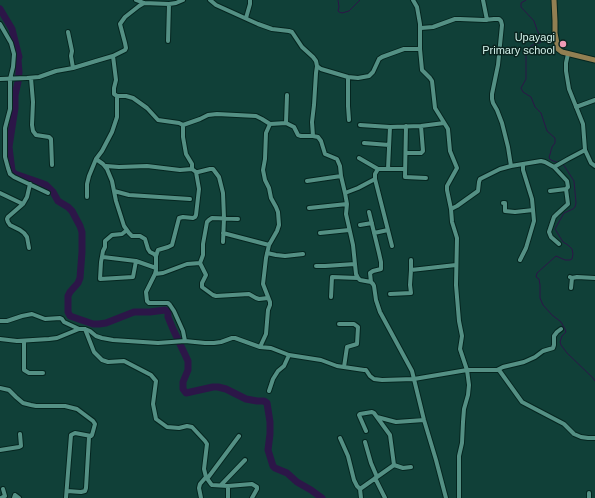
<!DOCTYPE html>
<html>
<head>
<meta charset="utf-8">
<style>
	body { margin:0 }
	canvas { display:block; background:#104038 }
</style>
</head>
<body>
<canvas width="595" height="498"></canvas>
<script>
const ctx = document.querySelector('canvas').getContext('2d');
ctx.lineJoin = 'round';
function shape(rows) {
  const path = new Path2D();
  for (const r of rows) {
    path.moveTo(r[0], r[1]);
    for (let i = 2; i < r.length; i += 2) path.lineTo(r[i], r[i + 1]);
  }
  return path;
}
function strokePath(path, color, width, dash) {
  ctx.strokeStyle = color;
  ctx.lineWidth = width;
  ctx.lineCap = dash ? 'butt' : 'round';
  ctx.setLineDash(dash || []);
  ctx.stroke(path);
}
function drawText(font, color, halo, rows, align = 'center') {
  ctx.font = font + ' Arial,sans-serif';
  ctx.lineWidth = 3;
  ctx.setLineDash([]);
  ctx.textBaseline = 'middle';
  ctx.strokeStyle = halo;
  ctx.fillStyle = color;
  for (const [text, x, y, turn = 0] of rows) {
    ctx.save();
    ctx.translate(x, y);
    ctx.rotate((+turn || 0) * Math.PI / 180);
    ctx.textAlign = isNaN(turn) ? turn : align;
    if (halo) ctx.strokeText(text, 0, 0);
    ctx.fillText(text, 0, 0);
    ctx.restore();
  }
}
strokePath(shape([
	[338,0,339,7,338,11,339,12,342,13,349,11,360,0],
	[526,0,521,3,521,7,534,21,537,30,541,38,541,42,539,43,534,44,530,47,526,55,526,79,521,88,523,92,531,97,535,107,541,113,547,131,555,138,555,143,552,147,549,158,551,160,556,162,558,162],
	[563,164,574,181,576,203,575,207,573,209,564,213,555,229,563,242,568,245,572,249,573,254,572,259,570,260,565,260,556,256,537,273,536,277,539,279,540,285,540,298,543,305,552,315,561,322,565,329,566,332,562,336,560,342,561,345,567,353,593,378,595,381]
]), '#2c1648', 1);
strokePath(shape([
	[0,9,12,29,19,57,18,60,19,72,18,82,15,95,15,108,9,147,12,171,15,174,41,183,46,185,53,192,58,201,68,207,72,211,80,226,82,232,82,252,80,278,78,283,70,292,68,296,68,312,70,316,93,324,99,324,106,323,134,312,150,312,165,310,168,312,168,317,173,329,188,361,188,370,183,382,183,389,186,393,213,387,218,387,226,389,246,399,257,401,264,401,267,403,270,422,270,434,268,450,273,466,275,468,287,473,297,482,311,490,322,498]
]), '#2c1648', 7);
const minor = shape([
	[136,0,144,3,169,4,176,3,183,0],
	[210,0,216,5,258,24,272,29,289,31,292,32,302,47,313,57,316,61,317,66,321,69,348,77,358,78,369,76,373,72,379,59,382,57,404,49,420,49],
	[413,0,417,7,420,24,420,49,422,70,430,78,432,81,435,108,448,129,450,151,457,168,447,186,447,190,451,209,452,222,457,238,456,285,459,321,462,336,460,349,467,370,469,385,468,395,464,409,463,422,462,443,459,456,459,498],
	[483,0,487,20],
	[246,18,250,4,250,0],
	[0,24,11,43,14,54,13,67,10,79,10,109,5,128,5,157,8,168,10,174,14,177,48,193],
	[421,28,433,27,455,19,460,19,484,20,494,19,499,19,501,21,502,25,498,65,492,94,492,99,493,103,497,110,502,123,508,147,511,166],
	[68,32,72,51,71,56,73,68],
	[168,41,169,4],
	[568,54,566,63,566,71,569,89,583,124,585,150,591,163,595,166],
	[348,77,348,106,349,120],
	[31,78,33,102,32,125,33,131,36,135,49,137,51,139,52,165],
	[0,79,27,78,39,77,56,71,73,68,96,61,113,56,125,50,126,48,125,43,120,24,125,17,139,6,144,3],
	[117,96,126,96,133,98,147,108,158,120,179,123,183,125,200,119,208,115,217,114,256,116,262,119,270,124,286,123,294,127,298,135,301,136,313,136,318,137,321,141,325,154,337,159,340,166,341,176,345,193,347,204,346,214,353,245,356,274,358,278,360,280,371,282,373,284,374,286,376,300,380,312,412,371,424,420,436,460,446,498],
	[576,107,595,100],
	[286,123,287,95],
	[183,125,183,137,186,154,192,164,192,169],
	[360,125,390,127,421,126,444,123],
	[406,126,405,177,426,178],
	[390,127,388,169,405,169],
	[313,136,312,122,314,105,316,73,317,66],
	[364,143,389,145],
	[406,153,421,153,423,151,421,126],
	[359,158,378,169,388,169],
	[96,159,103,164,107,169,112,181,116,201,124,226,129,233,132,236,140,236,145,239,148,249,150,252,154,254,156,256,156,270,155,274,146,292,147,301,149,303,168,303,170,305,174,311,183,331,185,341,205,343,214,343,221,342,232,338,235,338,260,347,271,348,289,355,321,360,337,366,364,370,366,370,370,376,374,379,382,380,414,379,467,370,497,370,503,367,524,362,535,357,543,351,553,348,554,345,554,336,557,332,561,329],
	[106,166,119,167,147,166,180,170,192,169,196,172,198,172,210,169,213,169,219,177,223,193,224,218,223,242],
	[378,169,375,174,375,179,392,246],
	[307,181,341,176],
	[114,191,129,195,190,199],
	[550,191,566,189,568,187,567,181,554,167],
	[0,193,23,204],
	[345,193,358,188,375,179],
	[87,197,87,184,89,176,96,159,102,151,112,132,117,117,117,96,114,94,114,88,116,80,113,56],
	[503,203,505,203,505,211,515,212,533,210],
	[309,208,347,204],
	[451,209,457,206,478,191,479,182,480,179,500,169,511,166,541,161,545,162,554,167,568,159,585,150],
	[369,212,379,253,381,262,381,269,373,271,370,273,371,282],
	[238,219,212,218,209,220,207,222,203,244,203,255,200,263,206,275,202,283,202,287,213,295,216,296,249,294,256,298,259,299,268,298],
	[360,225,372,223],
	[127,230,122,234,112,235,105,241,105,247,103,251,101,262,100,279,133,277,136,261],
	[223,233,269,245],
	[320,233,349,230],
	[374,233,388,230],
	[559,244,551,237,549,232,554,217,557,214,568,204,566,189],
	[29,248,27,237,24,233,20,230,10,225,8,222,7,219,8,217,23,204,27,197,30,184],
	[267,253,276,255,285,256,303,254],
	[156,256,158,250,168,247,172,245,179,218,183,217,193,218,195,217,196,215,199,189,196,172],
	[103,257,136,261,156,268],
	[411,260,411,270],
	[520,260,526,248,534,221,532,199,523,170,523,164],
	[316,266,325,266,355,264],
	[155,274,163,273,187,264,200,263],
	[570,277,572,278,577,277,595,278],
	[571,288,572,278],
	[390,294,411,293,410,285,411,270,456,265],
	[331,297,332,277,358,278],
	[0,321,7,321,22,316,32,314,45,319,60,318,62,319,64,322,79,329],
	[339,324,354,324,358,327,357,344,347,347,344,367],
	[85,329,94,352,102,360,108,362,124,361,151,375,156,381,153,404,156,419,167,427,179,428,187,426,192,427,205,441,207,444,204,469,206,477,211,484,212,485,228,486,252,484,257,487,257,489,252,498],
	[0,339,17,341,49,339,57,338,79,329,85,329,90,331,96,336,102,338,113,340,158,343,185,341],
	[24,341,24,370,29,373,43,373],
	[260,347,266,334,268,310,270,305,270,302,263,284,266,258,269,245,277,231,279,225,278,212,276,207,271,198,269,188,265,180,263,170,265,159,266,133,270,124],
	[499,370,522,402,564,424,574,434,581,437,588,438,595,438],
	[0,388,9,390,16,397,23,403,31,405,36,406,65,406,77,409,93,421,95,424,92,435,91,436,75,433,71,435,66,498],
	[269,391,273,379,278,371,284,366,289,355],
	[377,417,396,422,424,420],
	[366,431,359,415,360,414,372,412,374,413,390,435,394,465],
	[340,438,348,456,354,480,357,486,360,489,361,498],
	[365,442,371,463,377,477],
	[0,450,19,447,21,446,20,434],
	[375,478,385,498],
	[207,479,239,436],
	[221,485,245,460],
	[360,489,394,465,403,468,411,467],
	[67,491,81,492,85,491,86,488,89,437],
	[589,493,589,498],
	[1,498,5,496,3,489],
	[14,498,15,495,19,498],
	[201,498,199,488,200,484,206,477],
	[228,498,228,486]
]);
const major = shape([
	[554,0,555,21,555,33,558,49,562,52,595,60]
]);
strokePath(minor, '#04251f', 6);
strokePath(major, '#04251f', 7);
strokePath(minor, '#549084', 4);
strokePath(major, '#927f52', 5);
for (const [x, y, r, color] of [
	[563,44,4,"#f09ab5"]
]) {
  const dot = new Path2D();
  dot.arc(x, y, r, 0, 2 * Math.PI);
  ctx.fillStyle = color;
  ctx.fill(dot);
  strokePath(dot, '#0a241f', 1.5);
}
drawText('11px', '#d2f0e9', '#0a241f', [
	["Upayagi",555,38],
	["Primary school",555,51]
], 'right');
</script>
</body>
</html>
